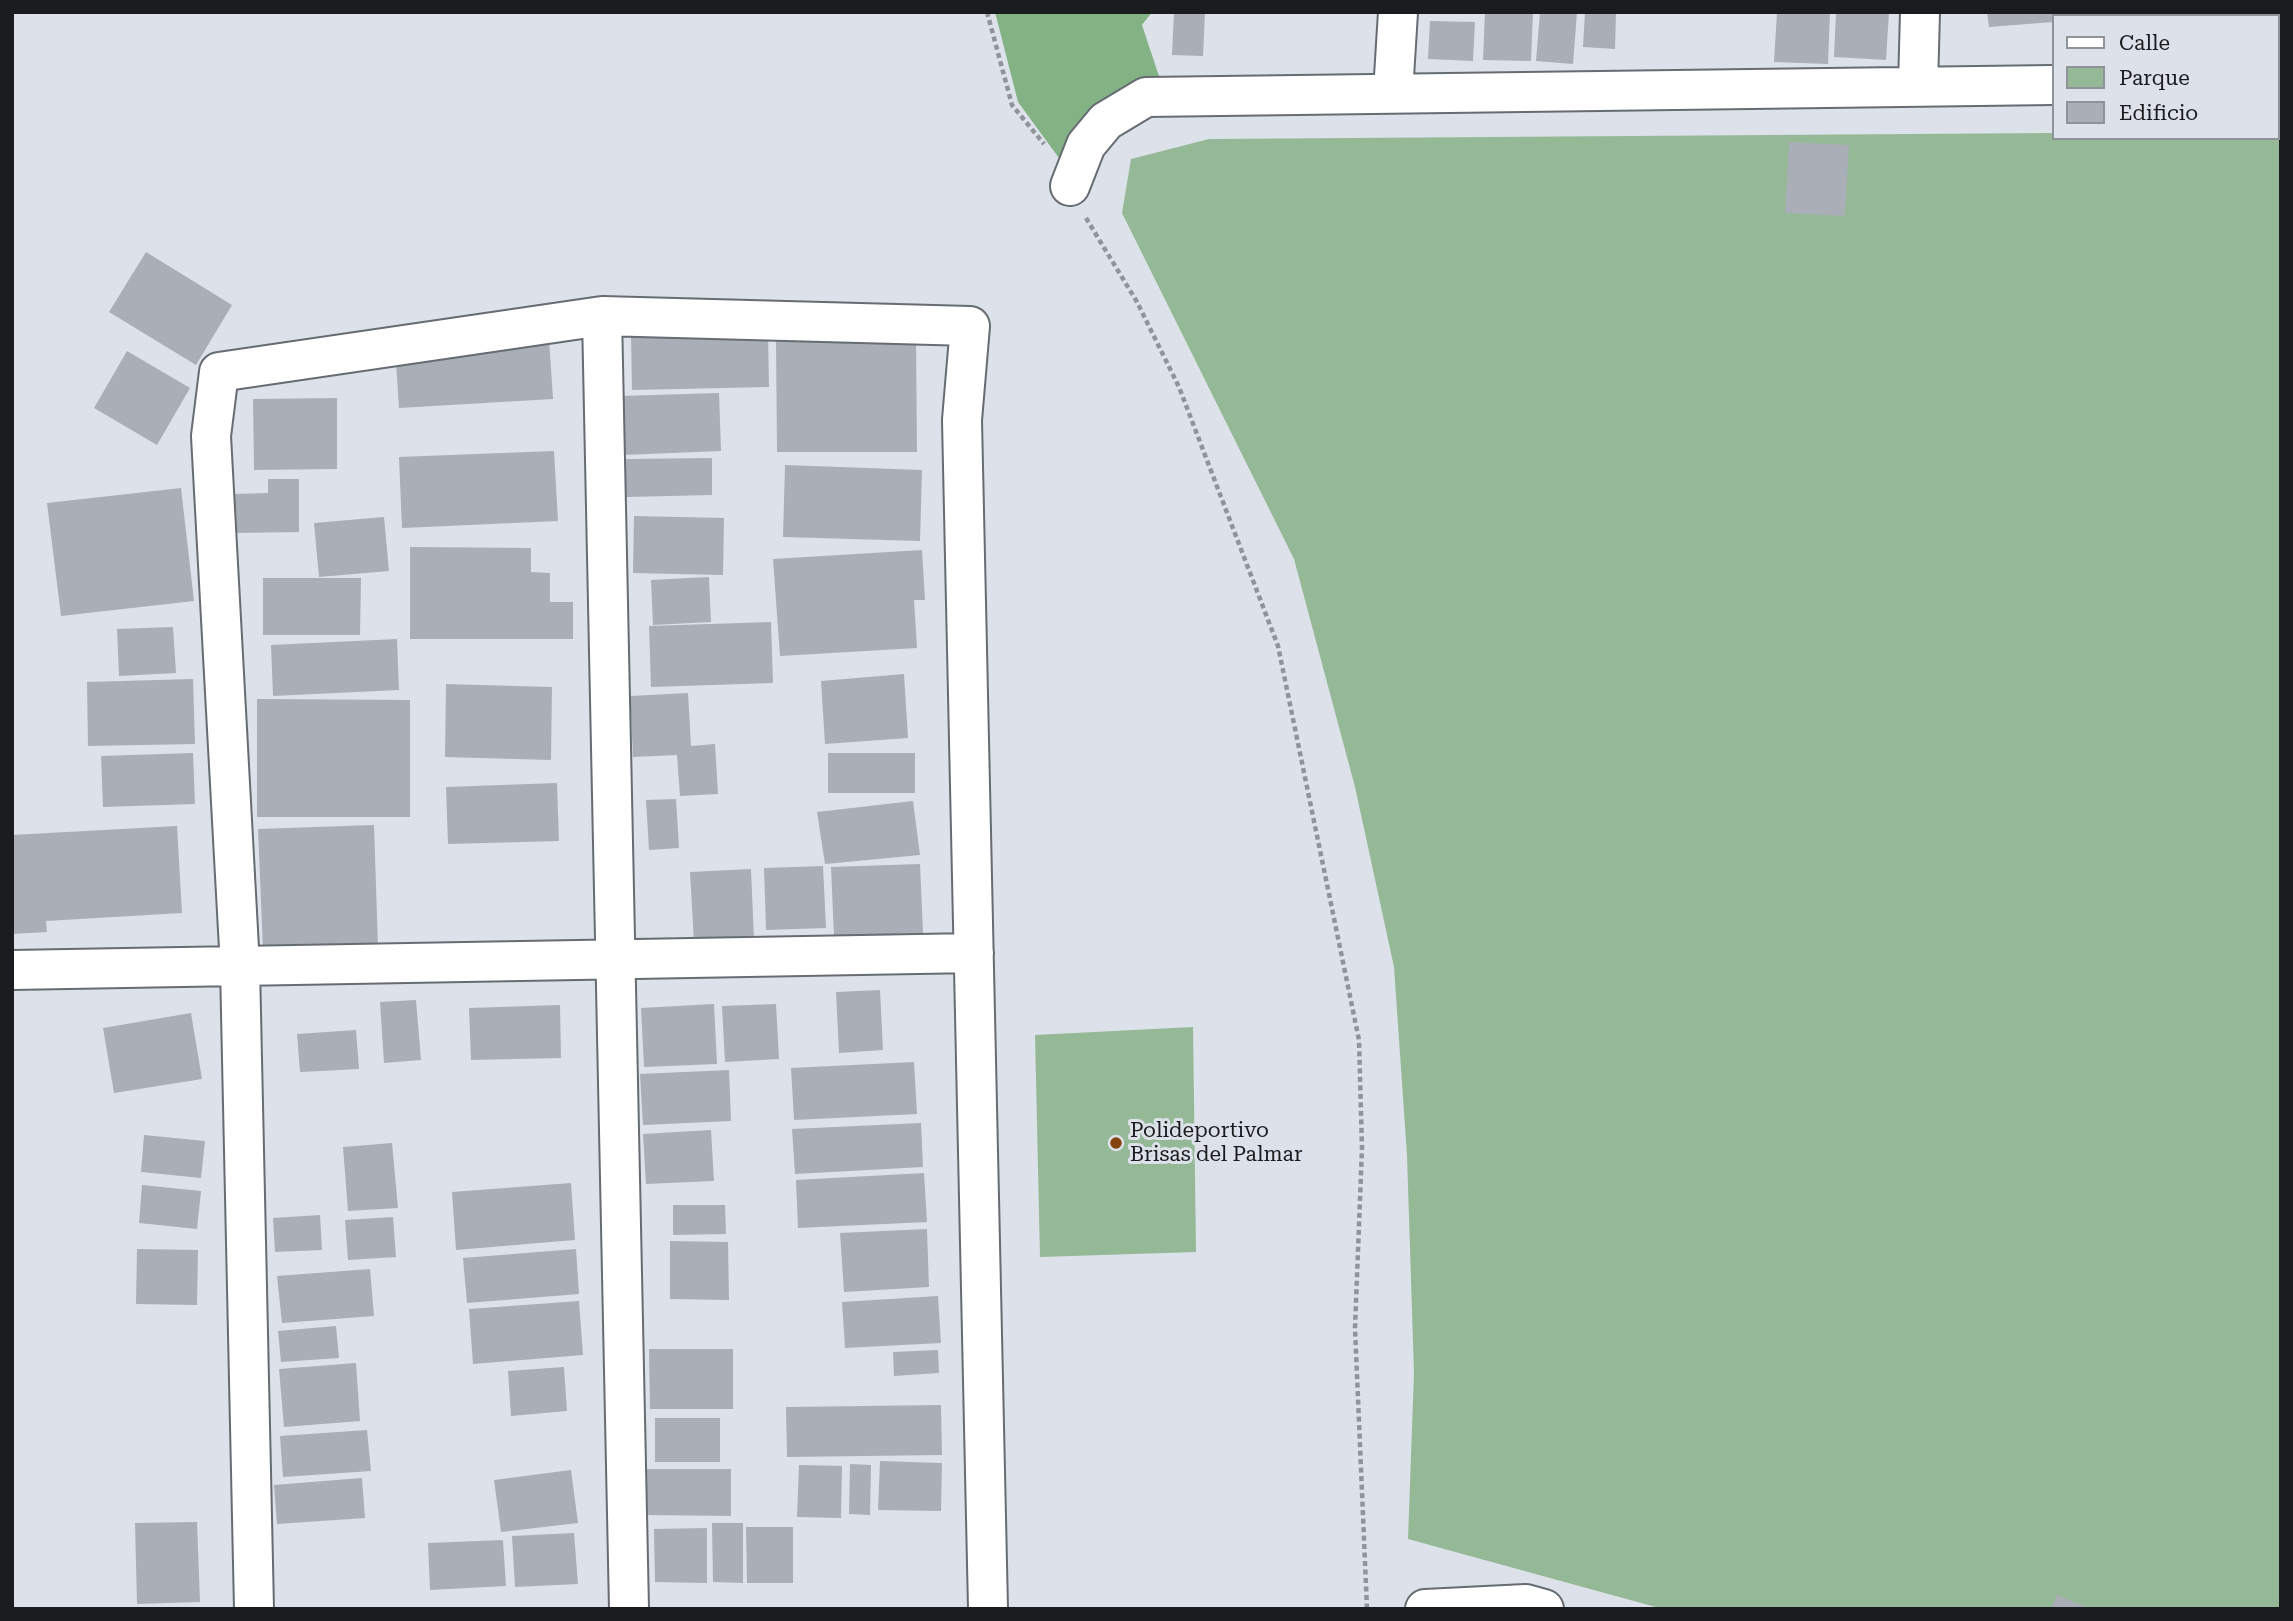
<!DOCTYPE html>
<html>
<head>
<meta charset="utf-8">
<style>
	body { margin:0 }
	#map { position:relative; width:2293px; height:1621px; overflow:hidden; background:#dde1e9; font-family:"Roboto Serif",serif }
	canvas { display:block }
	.frame { position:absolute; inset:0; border:14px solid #1a1b1e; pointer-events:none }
	.legend { position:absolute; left:2052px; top:14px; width:228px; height:126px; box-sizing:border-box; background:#dde1e9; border:2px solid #8f9298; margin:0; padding:9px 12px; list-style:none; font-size:21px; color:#1a1b1e }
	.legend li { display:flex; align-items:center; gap:14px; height:35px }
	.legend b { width:35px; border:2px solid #8f9298 }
</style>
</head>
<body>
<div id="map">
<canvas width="2293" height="1621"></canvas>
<div class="frame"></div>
<ul class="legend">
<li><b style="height:9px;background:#fff"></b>Calle</li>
<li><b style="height:19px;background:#95b996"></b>Parque</li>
<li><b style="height:19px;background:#aaaeb6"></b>Edificio</li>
</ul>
</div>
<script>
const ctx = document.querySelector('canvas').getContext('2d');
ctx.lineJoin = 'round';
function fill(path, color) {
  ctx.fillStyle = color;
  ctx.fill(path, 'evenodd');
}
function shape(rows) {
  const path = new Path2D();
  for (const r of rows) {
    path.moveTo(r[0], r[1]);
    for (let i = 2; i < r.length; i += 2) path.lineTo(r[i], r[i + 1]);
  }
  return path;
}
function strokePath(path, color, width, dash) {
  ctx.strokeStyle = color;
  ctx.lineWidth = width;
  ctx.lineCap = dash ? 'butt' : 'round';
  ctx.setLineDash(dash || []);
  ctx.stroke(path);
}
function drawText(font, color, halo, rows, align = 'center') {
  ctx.font = font + ' "Roboto Serif",serif';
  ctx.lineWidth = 6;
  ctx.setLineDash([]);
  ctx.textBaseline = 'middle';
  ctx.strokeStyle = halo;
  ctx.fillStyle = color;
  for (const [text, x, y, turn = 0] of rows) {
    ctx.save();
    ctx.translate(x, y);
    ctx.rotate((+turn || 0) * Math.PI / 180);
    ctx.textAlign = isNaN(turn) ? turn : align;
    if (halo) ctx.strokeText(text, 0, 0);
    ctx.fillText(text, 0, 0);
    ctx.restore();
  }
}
fill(shape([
	[2277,131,2281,131,2281,1609,1663,1609,1408,1539,1414,1373,1407,1155,1394,967,1355,787,1294,559,1122,213,1131,159,1209,139,2053,133,2053,138,2277,138],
	[1193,1027,1196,1252,1040,1257,1035,1035]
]), '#95b996');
fill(shape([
	[995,12,1152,12,1142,25,1160,79,1067,169,1018,102]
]), '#83b385');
fill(shape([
	[1174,12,1205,12,1203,56,1172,55],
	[1485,12,1533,12,1531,61,1483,60],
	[1540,12,1577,12,1573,64,1536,61],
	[1585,12,1616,12,1615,49,1583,47],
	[1777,12,1830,12,1828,64,1774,62],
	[1836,12,1889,12,1886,60,1834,57],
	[1987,12,2072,12,2072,16,2053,16,2053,22,1989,27],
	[2168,12,2245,12,2245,16,2168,16],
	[2277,13,2281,13,2281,72,2277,72],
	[1430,21,1475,22,1473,61,1428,59],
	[1789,142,1849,145,1845,216,1785,213],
	[146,252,232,305,196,365,109,312],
	[768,331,769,387,632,390,631,333],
	[549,338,553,399,399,408,395,347],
	[916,339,917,452,777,452,776,340],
	[127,351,190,388,157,445,94,408],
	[719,393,721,451,623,455,621,396],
	[337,398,337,469,254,470,253,399],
	[554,451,558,521,402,528,399,457],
	[712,458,712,495,626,497,625,459],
	[785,465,922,470,920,541,783,537],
	[268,479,299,479,299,532,234,533,233,494,268,493],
	[181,488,194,601,61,616,47,503],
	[634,516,724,518,723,575,633,573],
	[384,517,389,571,319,577,314,523],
	[410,547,531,548,531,572,550,573,550,602,573,602,573,639,410,639],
	[922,550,925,600,914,600,917,648,780,656,773,559],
	[709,577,711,622,653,625,651,580],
	[263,578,361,578,360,635,263,635],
	[771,622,773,683,651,687,649,626],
	[173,627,176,673,119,676,117,629],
	[397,639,399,690,273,696,271,645],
	[904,674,908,738,825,744,821,681],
	[193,679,195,744,88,746,87,682],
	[446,684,552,687,551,760,445,757],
	[688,693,691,746,715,744,718,794,680,796,677,755,633,757,630,696],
	[257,699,410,700,410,817,257,817],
	[193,753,195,804,103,807,101,756],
	[828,753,915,753,915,793,828,793],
	[557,783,559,841,448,844,446,787],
	[676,799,679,848,649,850,646,800],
	[913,801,920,855,825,864,817,812],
	[374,825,378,947,263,951,258,829],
	[177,826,182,913,46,921,47,932,12,934,12,835],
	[920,864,923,933,834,936,831,867],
	[823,866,826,928,766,930,764,868],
	[751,869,754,940,694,943,690,872],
	[880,990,883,1050,839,1053,836,992],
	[416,1000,421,1060,384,1063,380,1002],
	[714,1004,717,1064,644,1067,641,1008],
	[776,1004,779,1059,725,1062,722,1006],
	[560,1005,561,1058,471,1060,469,1008],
	[191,1013,202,1079,114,1093,103,1028],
	[356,1030,359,1069,300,1072,297,1034],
	[914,1062,917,1114,794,1120,791,1068],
	[729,1070,731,1121,643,1125,640,1074],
	[921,1123,923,1167,795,1174,792,1129],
	[711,1130,714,1181,646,1184,643,1134],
	[144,1135,205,1141,201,1178,141,1172],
	[392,1143,398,1208,348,1211,343,1147],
	[924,1173,927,1222,798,1228,796,1180],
	[571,1183,575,1240,456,1250,452,1192],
	[142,1185,201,1191,197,1229,139,1223],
	[673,1205,725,1205,726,1234,673,1235],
	[320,1215,322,1250,275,1252,273,1218],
	[393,1217,396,1257,348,1260,345,1220],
	[927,1229,929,1287,844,1292,840,1233],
	[670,1241,728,1242,729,1300,670,1299],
	[137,1249,198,1250,197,1305,136,1304],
	[576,1249,579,1294,467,1303,463,1258],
	[370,1269,374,1316,282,1323,277,1276],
	[938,1296,941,1343,845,1348,842,1302],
	[579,1301,583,1355,473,1364,469,1309],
	[336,1326,339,1358,281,1362,278,1331],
	[649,1349,733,1349,733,1409,650,1409],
	[938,1350,939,1373,894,1376,893,1352],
	[356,1363,360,1421,284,1427,279,1369],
	[564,1367,567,1411,511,1416,508,1371],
	[941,1405,942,1455,787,1457,786,1407],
	[655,1418,720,1418,720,1462,655,1462],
	[367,1430,371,1471,283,1477,280,1436],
	[880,1461,942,1463,941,1511,878,1510],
	[850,1464,871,1465,870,1515,849,1514],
	[799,1465,842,1466,841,1518,797,1517],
	[645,1469,731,1469,731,1516,645,1515],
	[571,1470,578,1523,501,1532,494,1480],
	[362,1478,365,1518,277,1524,274,1485],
	[197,1522,200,1602,137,1604,135,1523],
	[712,1523,743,1523,743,1583,713,1582],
	[746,1527,793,1527,793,1583,747,1583],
	[707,1528,707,1583,655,1582,654,1529],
	[574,1533,578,1584,515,1587,512,1536],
	[503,1540,506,1586,430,1590,428,1543],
	[2057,1595,2091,1609,2051,1609]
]), '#aaaeb6');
const minor = shape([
	[2277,82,2281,82],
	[1918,86,1920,12],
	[1393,93,1398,12],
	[1070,186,1086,145,1106,121,1146,97,2053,85],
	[602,316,629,1609],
	[12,970,974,953],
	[254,1609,240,967,211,436,219,372,602,316,970,326,962,420,988,1609],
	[1425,1609,1526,1604,1544,1609]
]);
strokePath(minor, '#676b72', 42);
strokePath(shape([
	[987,12,1012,105,1044,144],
	[1086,218,1137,302,1179,387,1278,646,1359,1040,1362,1148,1355,1328,1367,1609]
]), '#909399', 4.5, [5, 3.5]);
strokePath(minor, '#fff', 38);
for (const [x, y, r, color] of [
	[1116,1143,7,"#83420e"]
]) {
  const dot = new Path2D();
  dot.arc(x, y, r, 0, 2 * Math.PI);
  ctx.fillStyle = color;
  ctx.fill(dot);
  strokePath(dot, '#dde1e9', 2.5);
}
drawText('21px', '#1a1b1e', '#dde1e9', [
	["Polideportivo",1130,1131],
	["Brisas del Palmar",1130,1155]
], 'left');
</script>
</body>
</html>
